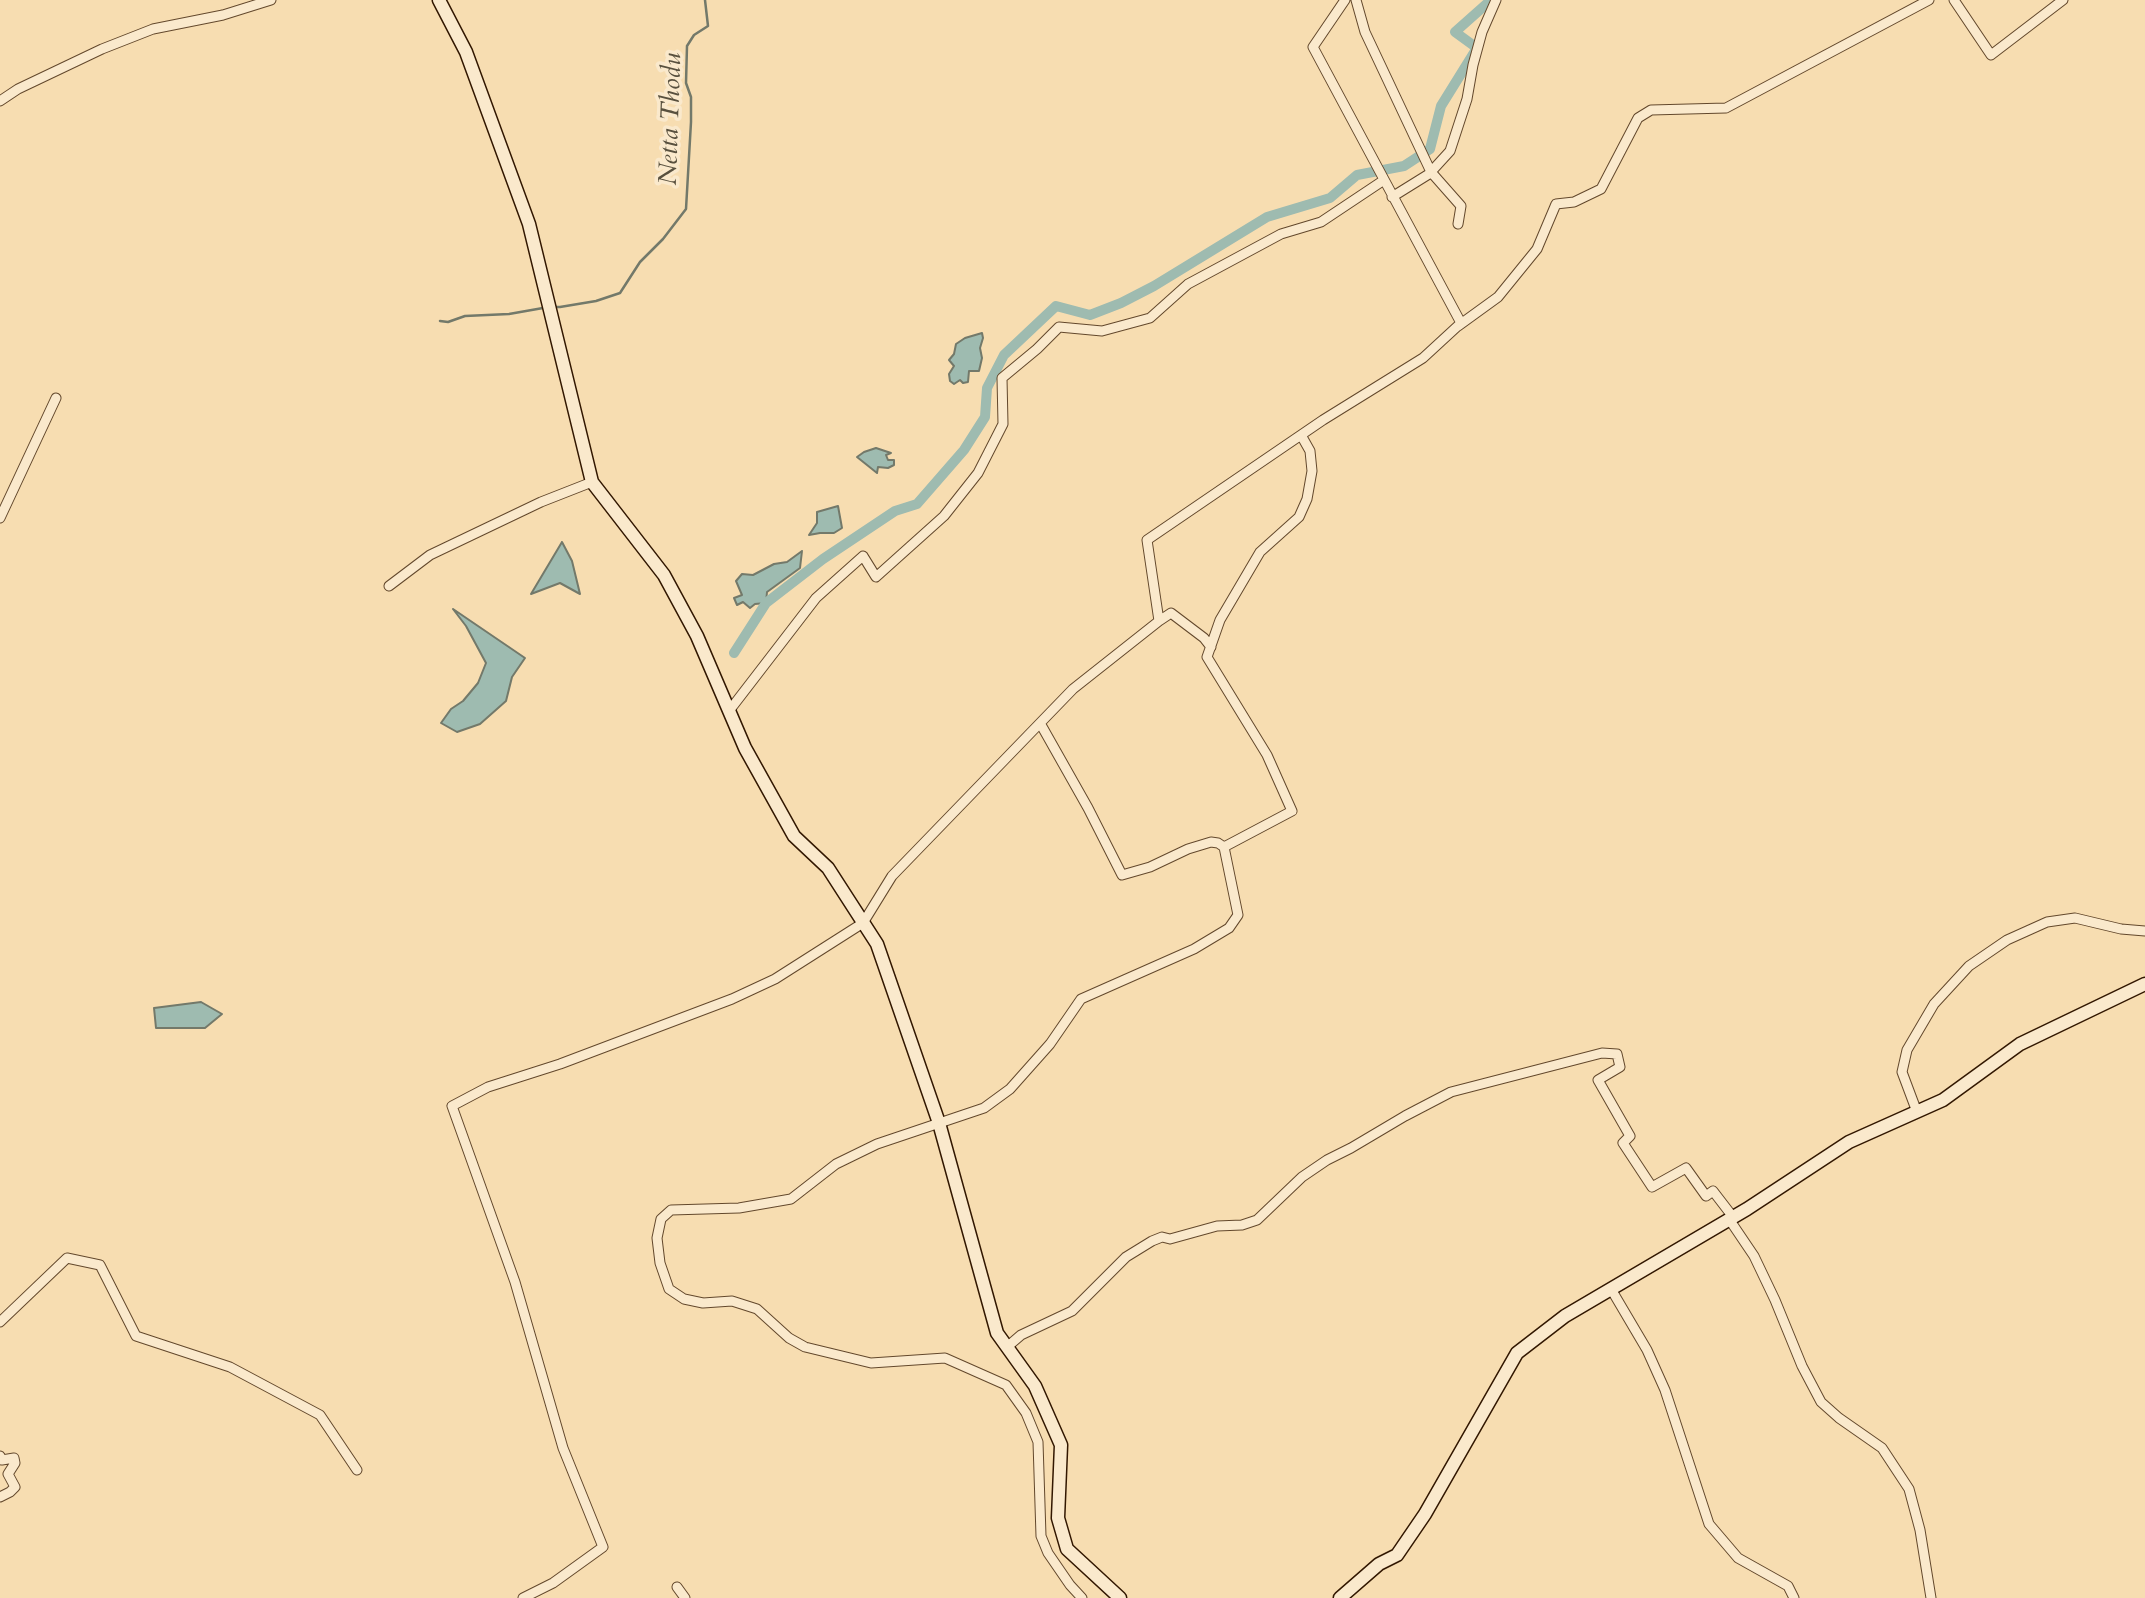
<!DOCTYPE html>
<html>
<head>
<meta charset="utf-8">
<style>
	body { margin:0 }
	canvas { display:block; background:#f7ddb1 }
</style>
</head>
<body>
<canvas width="2145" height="1598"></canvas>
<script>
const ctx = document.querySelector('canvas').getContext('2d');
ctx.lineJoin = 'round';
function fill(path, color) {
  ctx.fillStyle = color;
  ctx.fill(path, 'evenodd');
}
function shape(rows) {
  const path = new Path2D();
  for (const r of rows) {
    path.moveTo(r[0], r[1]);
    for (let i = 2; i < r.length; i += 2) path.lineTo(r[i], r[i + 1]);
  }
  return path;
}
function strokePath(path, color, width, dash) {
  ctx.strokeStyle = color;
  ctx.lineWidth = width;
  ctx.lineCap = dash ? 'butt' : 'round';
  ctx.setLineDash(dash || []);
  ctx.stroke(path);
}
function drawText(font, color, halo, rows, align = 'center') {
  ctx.font = font + ' Cardo,serif';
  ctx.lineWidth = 7;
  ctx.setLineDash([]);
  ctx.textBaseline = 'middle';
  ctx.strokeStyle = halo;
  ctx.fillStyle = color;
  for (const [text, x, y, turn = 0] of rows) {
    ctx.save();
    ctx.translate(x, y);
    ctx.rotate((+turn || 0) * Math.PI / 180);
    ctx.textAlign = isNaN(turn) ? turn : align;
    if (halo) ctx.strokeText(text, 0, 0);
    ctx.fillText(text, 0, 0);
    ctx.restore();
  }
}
const water = shape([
	[982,333,983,338,980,348,982,358,979,371,969,371,968,382,963,383,960,380,954,384,950,381,949,374,954,366,949,360,954,354,956,344,965,338,982,333],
	[876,448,891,453,886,455,888,460,894,460,894,465,888,468,878,467,877,473,857,457,864,452,876,448],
	[838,506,842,528,834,533,820,533,809,535,817,523,817,512,838,506],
	[562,542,572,561,580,594,560,583,531,594,562,542],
	[802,551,800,568,767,592,766,603,755,604,750,608,743,602,737,605,734,598,742,595,736,581,742,574,753,575,774,564,787,562,802,551],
	[453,609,525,658,512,677,506,701,480,724,457,732,441,723,451,709,463,701,478,683,486,663,466,626,453,609],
	[201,1002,222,1014,205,1028,156,1028,154,1008,201,1002]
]);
fill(water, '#9ebbb0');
strokePath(water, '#73796a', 2);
strokePath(shape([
	[554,307,560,307,596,301,620,293,640,262,663,239,686,209,691,122,691,97,686,83,687,46,694,35,708,26,705,0],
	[440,321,448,322,465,316,509,314,543,308]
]), '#73796a', 2.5);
strokePath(shape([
	[734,653,766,603,823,559,895,511,917,504,964,450,985,417,987,388,1004,355,1056,306,1090,315,1121,303,1154,286,1267,217,1330,198,1357,175,1404,166,1430,149,1441,106,1477,48,1455,32,1491,0]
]), '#9ebbb0', 10);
const minor = shape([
	[1356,0,1365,32,1431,172,1461,206,1458,224],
	[1954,0,1991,55,2063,0],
	[0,101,18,89,102,49,153,29,223,15,271,0],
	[1392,197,1429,174,1450,151,1467,99,1473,65,1482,32,1496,0],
	[1458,326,1498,297,1537,249,1556,204,1574,202,1601,189,1638,118,1651,110,1726,108,1929,0],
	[0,518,56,398],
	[389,586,430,555,541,502,592,482],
	[1159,621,1171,613,1204,638,1211,647],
	[729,711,816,598,863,556,876,577,944,516,978,473,1003,424,1002,378,1037,349,1059,327,1102,331,1150,318,1188,284,1281,234,1321,222,1384,180],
	[1040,723,1088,808,1122,875,1150,867,1188,849,1211,842,1218,843,1224,847],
	[1917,1112,1902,1072,1907,1050,1934,1004,1969,966,2007,940,2047,922,2075,918,2121,929,2145,931],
	[1729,1219,1754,1256,1775,1300,1802,1366,1821,1402,1839,1418,1882,1448,1909,1489,1920,1530,1931,1598],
	[1611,1289,1647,1350,1665,1390,1709,1524,1738,1558,1788,1586,1794,1598],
	[0,1322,67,1258,100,1265,136,1336,230,1367,320,1415,357,1470],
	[1007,1347,1021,1335,1072,1311,1126,1257,1152,1241,1162,1237,1170,1239,1217,1226,1242,1225,1257,1220,1302,1177,1327,1160,1351,1148,1405,1116,1451,1092,1602,1053,1617,1054,1620,1067,1598,1080,1630,1136,1623,1143,1652,1187,1686,1168,1706,1196,1713,1191,1733,1217],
	[0,1456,2,1460,14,1458,15,1463,8,1474,15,1487,10,1492,0,1497],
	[677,1587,685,1598],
	[523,1598,553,1583,603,1547,563,1448,515,1282,452,1106,488,1087,560,1064,732,999,775,979,863,923,892,876,1073,689,1159,621,1147,540,1323,420,1423,358,1461,323,1313,47,1345,0],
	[1082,1598,1070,1585,1048,1553,1041,1536,1038,1442,1026,1413,1006,1385,945,1358,871,1363,805,1347,789,1338,757,1309,732,1301,703,1303,684,1299,669,1289,660,1263,657,1238,661,1219,671,1210,739,1208,791,1199,836,1164,877,1144,984,1108,1010,1089,1050,1044,1081,999,1194,949,1229,928,1238,915,1224,847,1292,811,1267,755,1207,657,1220,620,1260,552,1299,517,1307,499,1312,471,1310,451,1301,435]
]);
const secondary = shape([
	[439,0,466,52,529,224,592,482,664,575,697,636,745,748,794,836,828,868,877,944,939,1123,997,1333,1035,1386,1061,1445,1058,1518,1067,1549,1120,1598],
	[1340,1598,1379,1564,1397,1555,1425,1514,1517,1353,1565,1316,1747,1209,1849,1142,1943,1100,2020,1044,2145,984]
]);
strokePath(minor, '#63482c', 11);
strokePath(secondary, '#321700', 15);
strokePath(minor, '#fae9cc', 9);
strokePath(secondary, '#fae9cc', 12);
drawText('italic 26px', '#58503e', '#fae9cc', [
	["Netta Thodu",672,119,-88]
]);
</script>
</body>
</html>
